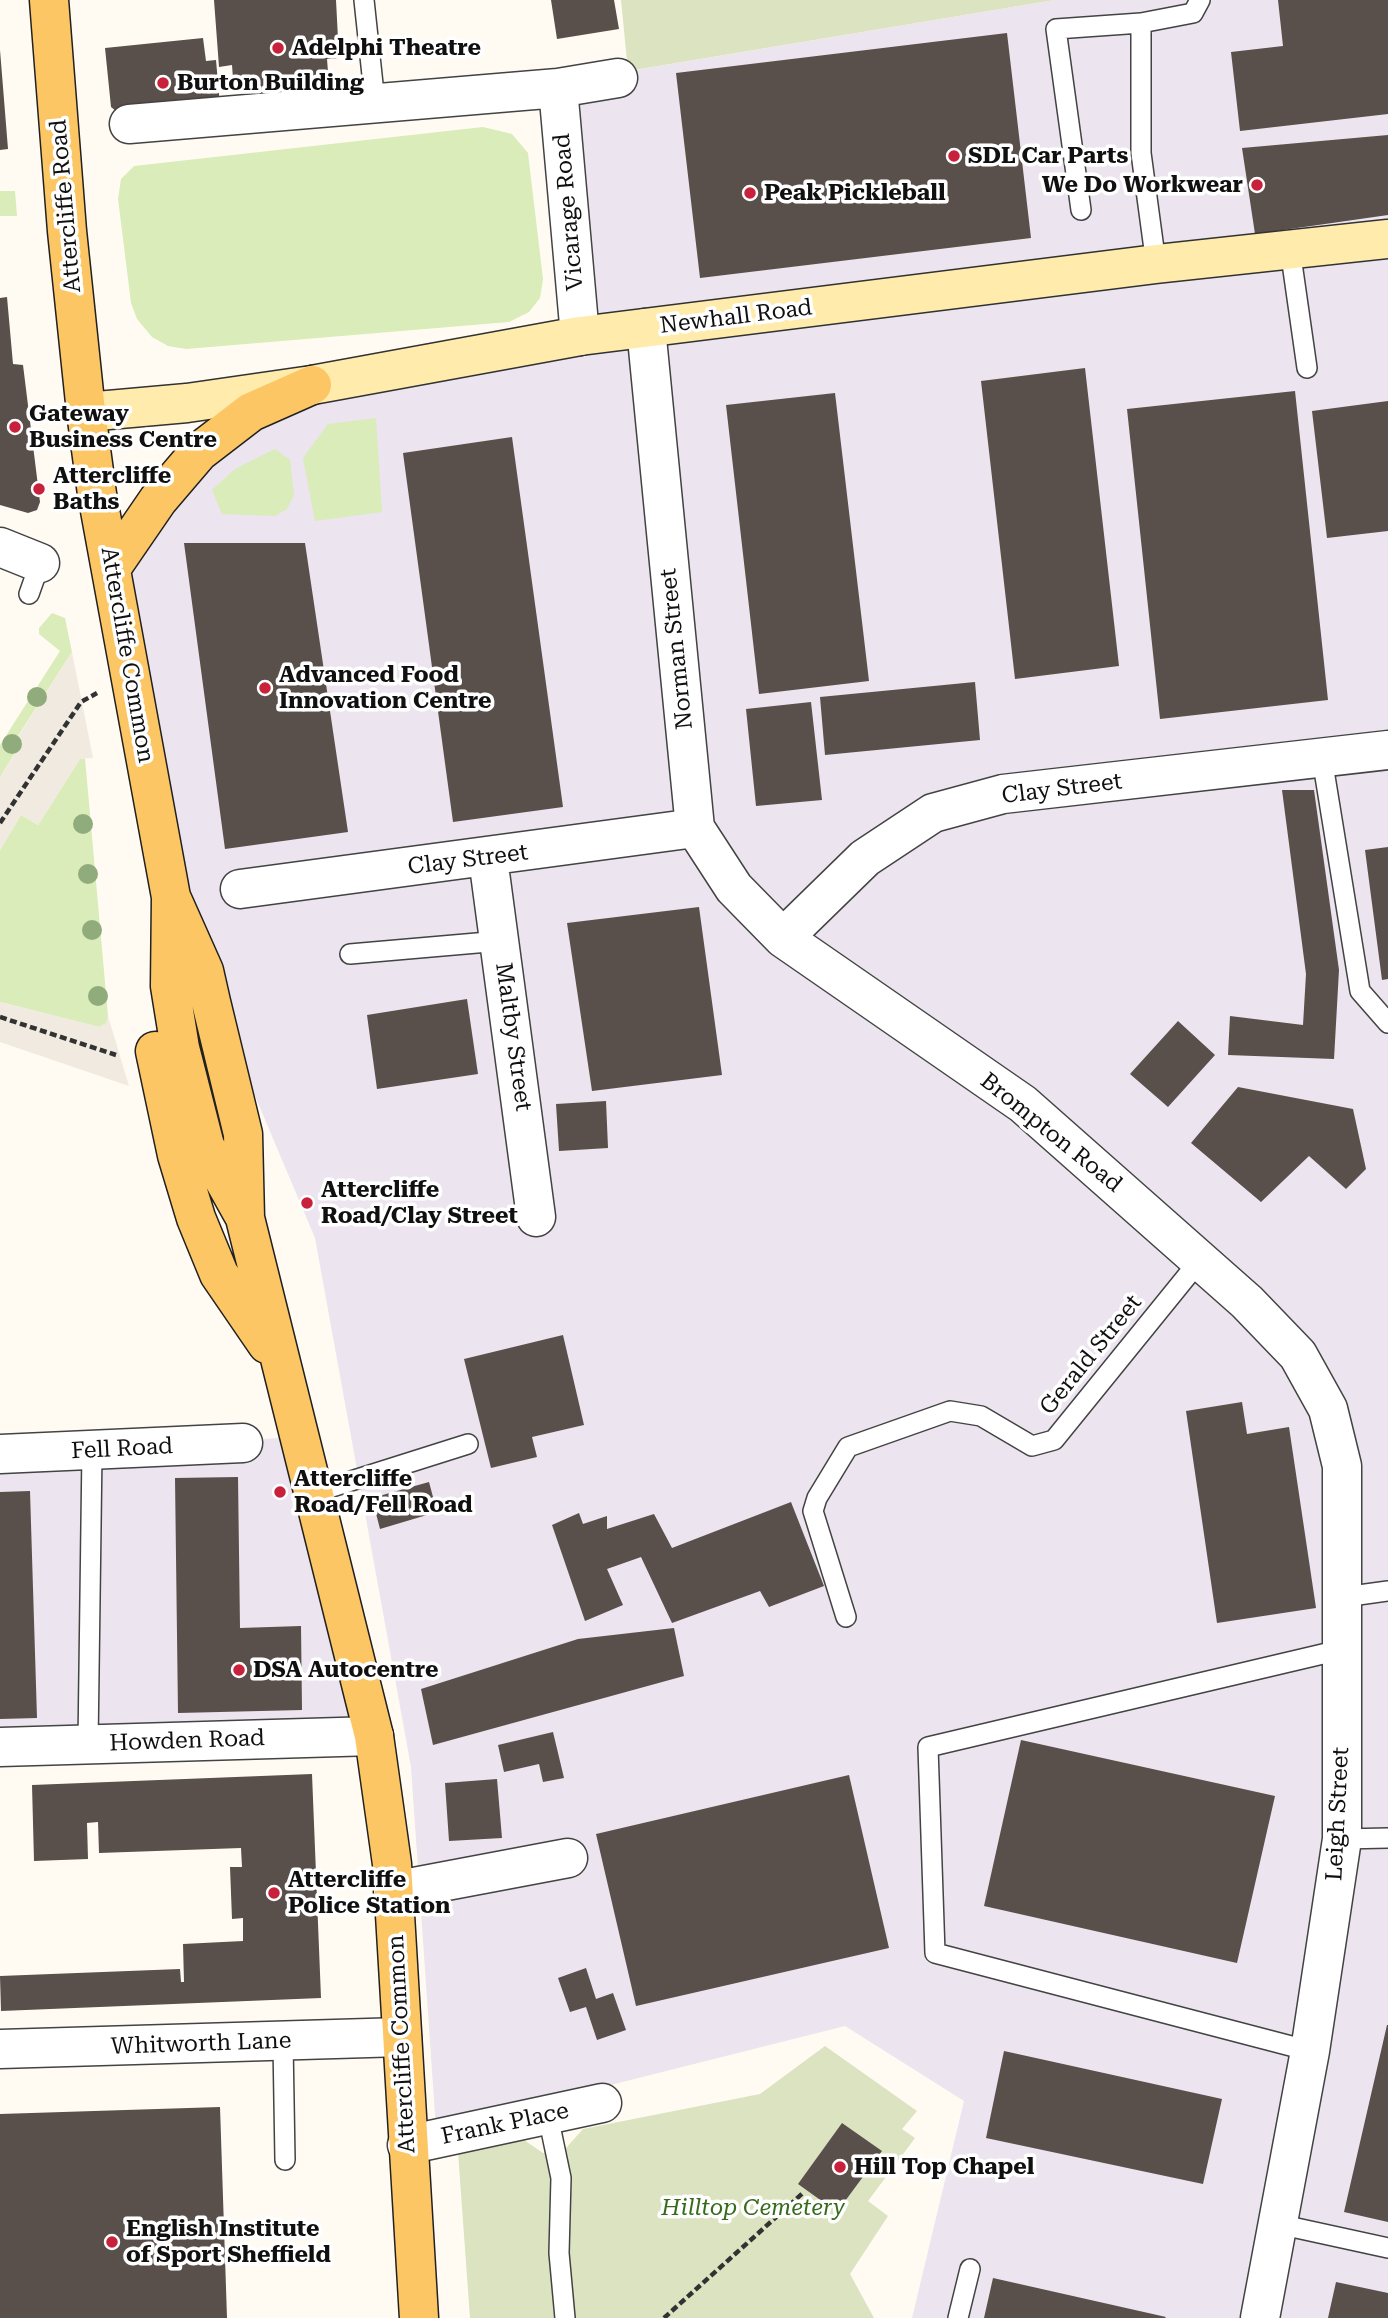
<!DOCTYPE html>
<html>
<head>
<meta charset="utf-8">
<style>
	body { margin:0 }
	canvas { display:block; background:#fffbf2 }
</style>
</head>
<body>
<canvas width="1388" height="2318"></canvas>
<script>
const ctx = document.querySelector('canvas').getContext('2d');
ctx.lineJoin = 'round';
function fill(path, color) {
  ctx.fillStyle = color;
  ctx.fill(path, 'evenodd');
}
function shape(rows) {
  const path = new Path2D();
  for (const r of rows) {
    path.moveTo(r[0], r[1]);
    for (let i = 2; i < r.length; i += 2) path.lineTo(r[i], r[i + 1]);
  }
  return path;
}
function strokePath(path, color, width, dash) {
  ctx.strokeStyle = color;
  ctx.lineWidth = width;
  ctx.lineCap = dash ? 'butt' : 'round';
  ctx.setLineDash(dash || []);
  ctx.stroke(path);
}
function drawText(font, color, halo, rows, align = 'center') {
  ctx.font = font + ' "Roboto Serif",serif';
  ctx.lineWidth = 7;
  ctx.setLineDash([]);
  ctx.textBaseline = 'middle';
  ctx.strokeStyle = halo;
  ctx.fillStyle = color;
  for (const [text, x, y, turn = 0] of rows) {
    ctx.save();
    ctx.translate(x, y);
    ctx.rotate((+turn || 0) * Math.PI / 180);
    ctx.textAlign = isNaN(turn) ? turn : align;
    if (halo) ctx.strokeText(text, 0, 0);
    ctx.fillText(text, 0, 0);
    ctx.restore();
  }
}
fill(shape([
	[1054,0,1388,0,1388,2318,912,2318,964,2101,845,2026,436,2129,411,1767,315,1238,171,897,112,567,251,412,580,336,558,88,629,71],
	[299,1437,374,1736,0,1747,0,1453]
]), '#ece4ee');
fill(shape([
	[483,127,512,134,528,153,543,279,540,298,529,312,509,322,186,349,168,346,152,337,137,319,131,303,118,199,121,179,134,166],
	[0,191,15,191,17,216,0,216],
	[376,418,382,512,315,521,303,458,328,424],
	[275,449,290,460,294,495,287,509,275,516,222,514,212,490,235,469],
	[52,613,65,618,72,652,18,736,23,740,0,777,0,745,60,651,39,634,39,628],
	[85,758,108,1016,107,1023,99,1027,0,1002,0,850,21,815,38,825,80,759]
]), '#daecb9');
fill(shape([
	[621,0,1054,0,628,71],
	[825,2046,917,2111,902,2129,915,2138,868,2201,888,2216,850,2274,874,2318,470,2318,458,2152,524,2140,543,2153,556,2151,566,2148,583,2129,760,2094]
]), '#dce3c1');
fill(shape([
	[72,652,93,758,80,759,38,825,21,815,0,850,0,777,23,741,18,737],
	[0,1002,99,1027,106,1023,108,1016,129,1086,0,1042]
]), '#f1eae0');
fill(shape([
	[214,0,336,0,339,58,327,59,329,85,234,92,232,65,219,67],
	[551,0,614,0,619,29,557,39],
	[1278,0,1388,0,1388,114,1240,131,1231,52,1283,46],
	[1007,33,1031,238,700,278,676,73],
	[203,38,206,61,216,60,220,106,122,116,111,107,105,48],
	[0,50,8,149,0,150],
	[1388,135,1388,215,1255,234,1242,148],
	[7,297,13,364,23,365,40,502,37,510,28,513,0,505,0,298],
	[1085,368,1119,666,1015,679,981,381],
	[1295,391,1328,700,1160,719,1127,409],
	[835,393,869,681,759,694,726,405],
	[1388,401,1388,531,1327,538,1312,411],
	[512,437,563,807,453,822,403,453],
	[184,543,305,543,348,832,225,849],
	[975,682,980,740,825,755,820,697],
	[811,702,822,800,756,806,746,709],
	[1282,790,1314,790,1339,970,1334,1059,1228,1055,1230,1016,1303,1025,1306,974],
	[1388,847,1388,979,1382,980,1365,850],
	[699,907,722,1075,592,1091,567,923],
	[467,999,478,1074,377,1089,367,1015],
	[1178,1021,1215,1055,1168,1107,1130,1074],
	[1238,1087,1353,1109,1366,1169,1346,1189,1309,1156,1261,1202,1191,1143],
	[606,1101,608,1148,559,1151,556,1104],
	[563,1335,584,1425,532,1437,537,1457,491,1468,464,1359],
	[1242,1402,1247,1434,1289,1427,1316,1608,1217,1623,1186,1411],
	[238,1477,240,1628,301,1626,302,1710,178,1713,175,1478],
	[429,1482,437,1512,380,1529,372,1498],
	[30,1491,37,1718,0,1719,0,1492],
	[791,1502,824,1586,769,1607,760,1591,672,1623,641,1557,607,1569,623,1605,585,1621,552,1525,579,1513,583,1524,607,1516,607,1529,654,1514,672,1548],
	[674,1628,684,1676,433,1745,421,1689,578,1639],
	[553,1732,564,1778,543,1782,539,1764,504,1772,498,1745],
	[1021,1740,1275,1796,1237,1963,984,1906],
	[312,1774,321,1998,1,2011,0,1976,180,1969,181,1982,184,1982,183,1944,243,1941,243,1918,232,1919,230,1867,242,1867,241,1848,99,1853,98,1822,87,1823,88,1859,34,1861,32,1785],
	[849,1775,889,1948,636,2006,596,1834],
	[497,1779,502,1838,449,1841,445,1783],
	[586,1968,596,1999,613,1993,626,2030,597,2040,586,2007,570,2012,558,1978],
	[1387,2025,1388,2025,1388,2222,1344,2212],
	[1004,2051,1222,2099,1203,2184,986,2138],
	[220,2107,227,2318,0,2318,0,2114],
	[842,2123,882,2151,837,2212,798,2184],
	[993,2278,1166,2317,1165,2318,984,2318],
	[1336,2282,1388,2293,1388,2318,1328,2318]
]), '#594f4b');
const service = shape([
	[364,0,375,103],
	[1081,210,1056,29,1141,23],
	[1290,249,1307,368],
	[1156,264,1141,153,1141,23,1193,13,1200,0],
	[29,594,40,563],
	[1322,758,1360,991,1388,1023],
	[350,954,500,941],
	[313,1493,468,1444],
	[1344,1597,1388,1591],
	[846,1617,813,1511,817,1498,848,1447,950,1411,981,1416,1032,1446,1054,1440,1200,1260],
	[88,1744,92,1451],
	[1342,1839,1388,1838],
	[283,2043,285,2160],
	[1310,2051,935,1953,928,1747,1344,1649],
	[548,2116,561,2178,559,2253,565,2318],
	[1278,2224,1388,2248],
	[958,2318,970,2269]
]);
const minor = shape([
	[558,88,618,78],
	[129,124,558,88,580,336],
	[646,328,695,828,734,888,783,938,1023,1104,1247,1302,1298,1355,1328,1409,1342,1466,1342,1839,1310,2051,1260,2318],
	[0,547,40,563],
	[488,858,536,1217],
	[240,889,695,828],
	[783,938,865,858,933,813,1003,794,1388,750],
	[0,1454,243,1443],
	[0,1747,374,1736],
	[393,1891,568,1858],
	[0,2049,402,2037],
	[407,2145,602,2103]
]);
const secondary = shape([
	[86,412,187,403,312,385,580,336,1156,264,1388,239]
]);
const primary = shape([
	[49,0,67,231,86,412,97,494,171,897,170,986,180,1048,205,1146,243,1214],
	[112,567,158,500,199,452,251,412,312,385],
	[171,897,204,971,211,1002,243,1134,245,1218,374,1736,392,1864,419,2318],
	[155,1051,177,1155,196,1218,219,1274,267,1344]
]);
strokePath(service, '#434343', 22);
strokePath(minor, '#434343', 41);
strokePath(secondary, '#323232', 41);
strokePath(primary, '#212121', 41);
strokePath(shape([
	[0,823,81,702,97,693],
	[0,1017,116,1055],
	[664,2318,804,2192]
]), '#323232', 4.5, [7, 3.5]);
strokePath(service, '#fff', 19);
strokePath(minor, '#fff', 38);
strokePath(secondary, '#ffecad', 38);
strokePath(primary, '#fdc664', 38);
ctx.fillStyle = '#90ac7c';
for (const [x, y] of [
	[37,697],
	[12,744],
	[83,824],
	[88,874],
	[92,930],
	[98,996]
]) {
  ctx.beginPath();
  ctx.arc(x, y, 10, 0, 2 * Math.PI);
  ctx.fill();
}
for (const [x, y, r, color] of [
	[278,48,7,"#c7213c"],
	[163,83,7,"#c7213c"],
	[954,156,7,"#c7213c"],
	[1257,185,7,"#c7213c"],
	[750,193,7,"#c7213c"],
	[15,427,7,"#c7213c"],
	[39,489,7,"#c7213c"],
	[265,688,7,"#c7213c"],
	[307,1203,7,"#c7213c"],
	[280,1492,7,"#c7213c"],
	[239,1670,7,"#c7213c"],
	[274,1893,7,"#c7213c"],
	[840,2167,7,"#c7213c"],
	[112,2242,7,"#c7213c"]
]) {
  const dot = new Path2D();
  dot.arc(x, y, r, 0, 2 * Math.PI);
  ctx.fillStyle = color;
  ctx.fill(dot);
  strokePath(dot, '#fff', 2.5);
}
drawText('bold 23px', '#101010', '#fff', [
	["Adelphi Theatre",292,48],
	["Burton Building",177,83],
	["SDL Car Parts",968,156],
	["We Do Workwear",1243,185,"right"],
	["Peak Pickleball",764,193],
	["Gateway",29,414],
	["Business Centre",29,440],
	["Attercliffe",53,476],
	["Baths",53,502],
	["Advanced Food",279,675],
	["Innovation Centre",279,701],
	["Attercliffe",321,1190],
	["Road/Clay Street",321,1216],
	["Attercliffe",294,1479],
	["Road/Fell Road",294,1505],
	["DSA Autocentre",253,1670],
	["Attercliffe",288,1880],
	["Police Station",288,1906],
	["Hill Top Chapel",854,2167],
	["English Institute",126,2229],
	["of Sport Sheffield",126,2255]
], 'left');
drawText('23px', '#101010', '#fff', [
	["Attercliffe Road",66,206,-95],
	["Vicarage Road",569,212,-95],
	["Newhall Road",736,317,-7],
	["Norman Street",677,649,-96],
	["Attercliffe Common",127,655,80],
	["Clay Street",1062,789,-7],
	["Clay Street",468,860,-7],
	["Maltby Street",513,1037,82],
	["Brompton Road",1051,1133,39],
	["Gerald Street",1091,1355,-51],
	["Fell Road",122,1449,-3],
	["Howden Road",187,1741,-2],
	["Leigh Street",1338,1814,-87],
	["Whitworth Lane",201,2044,-2],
	["Attercliffe Common",402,2044,-93],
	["Frank Place",505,2124,-12]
]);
drawText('italic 23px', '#366b1c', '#fff', [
	["Hilltop Cemetery",753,2208]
]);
</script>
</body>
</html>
